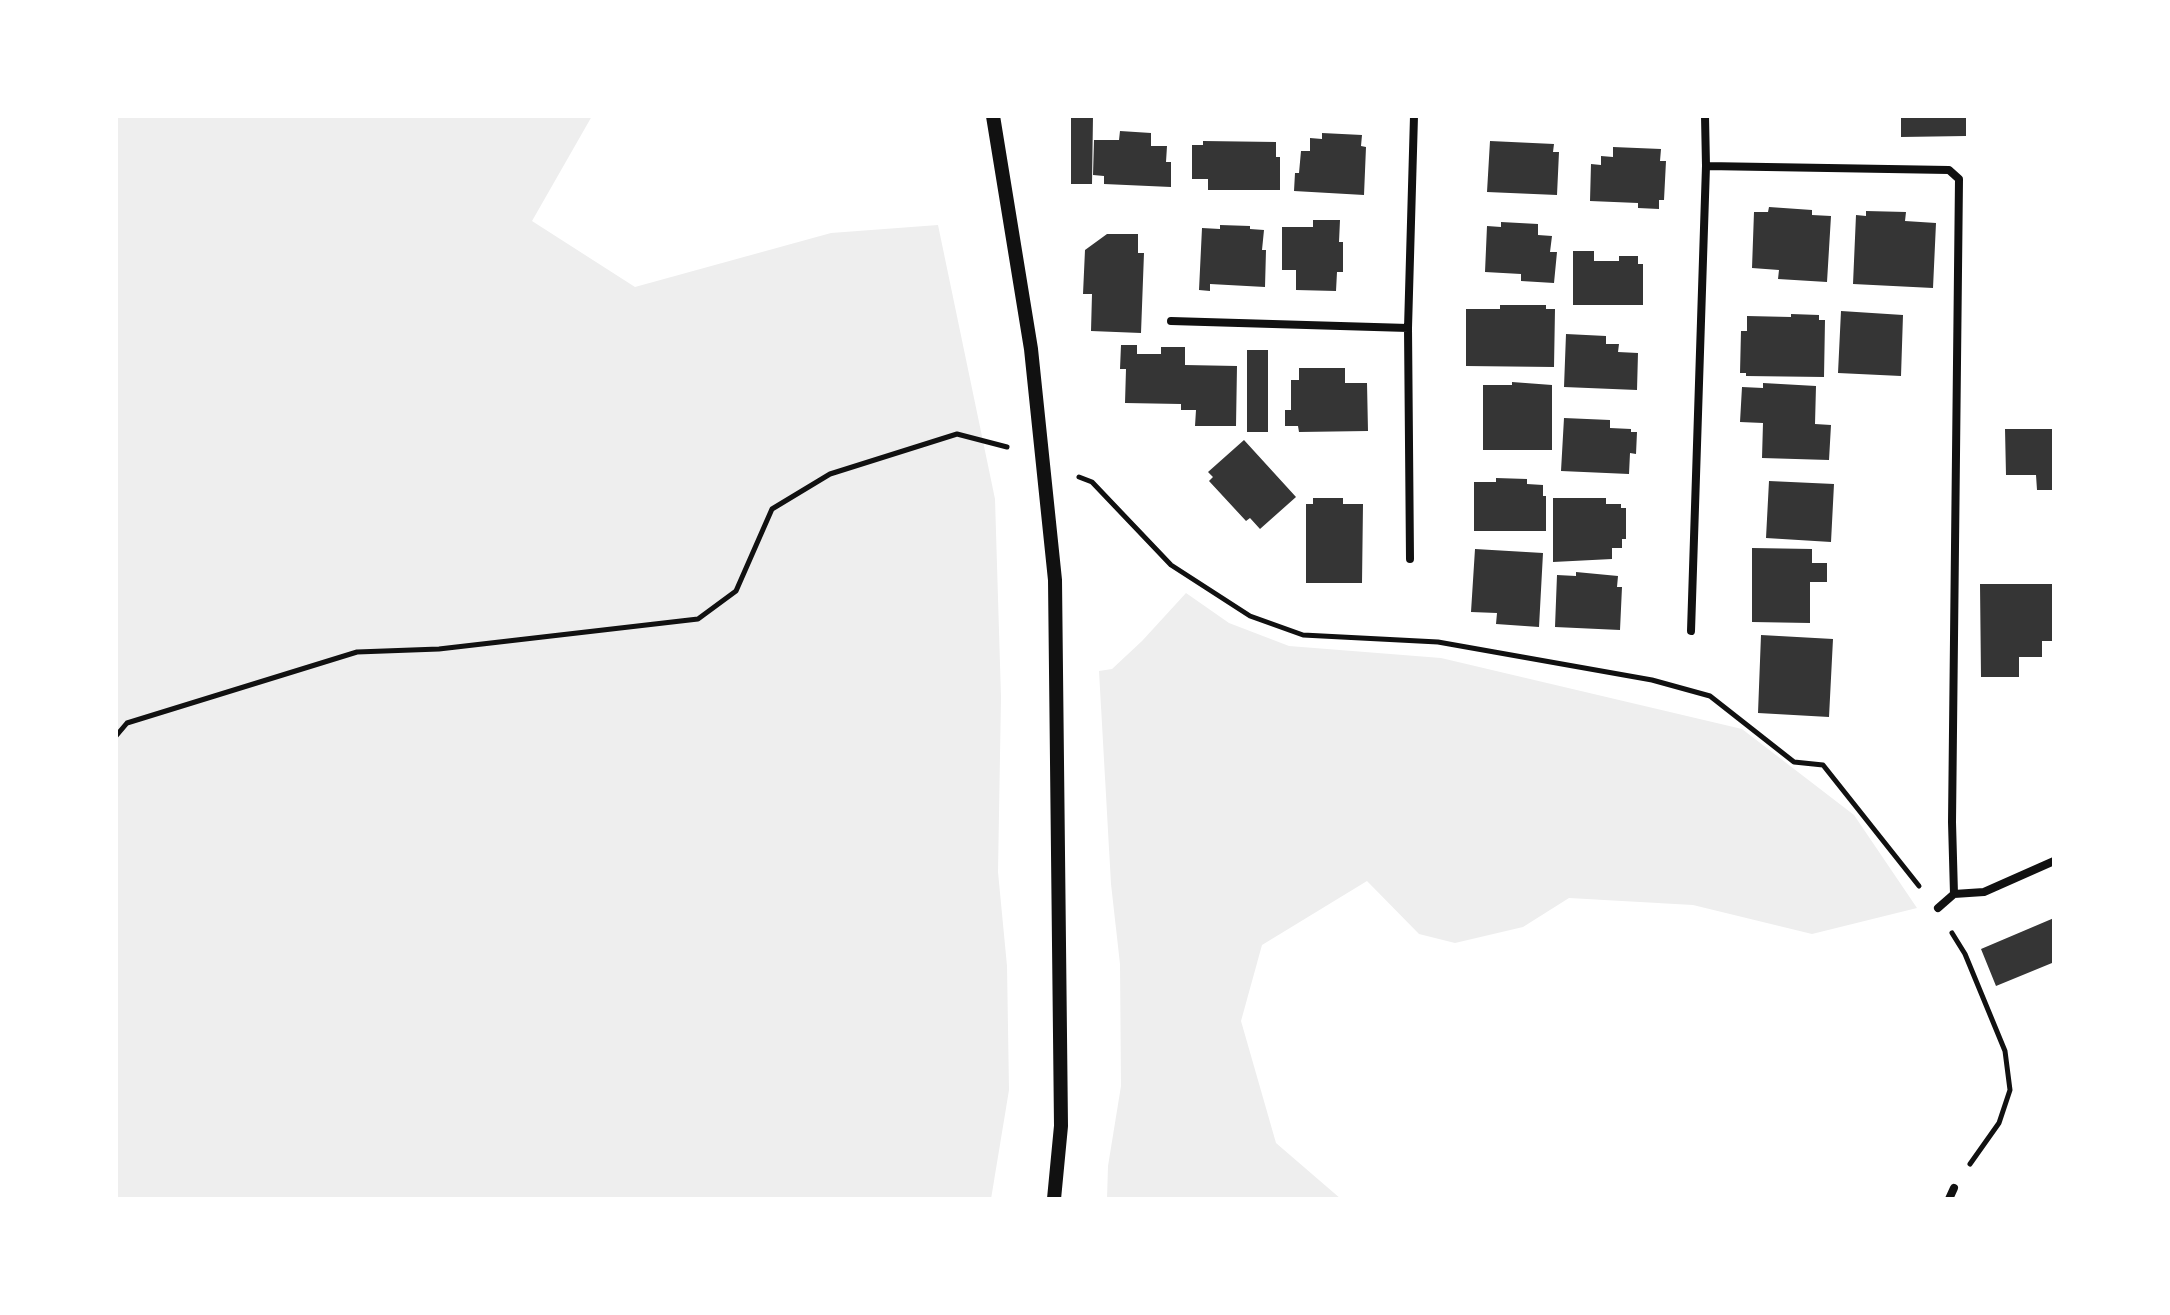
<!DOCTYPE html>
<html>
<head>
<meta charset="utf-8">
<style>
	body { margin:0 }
	#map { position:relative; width:2170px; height:1315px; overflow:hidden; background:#fff; font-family:"PT Sans",sans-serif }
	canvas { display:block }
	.frame { position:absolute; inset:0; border:118px solid #fff; pointer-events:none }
</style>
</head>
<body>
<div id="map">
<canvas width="2170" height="1315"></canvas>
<div class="frame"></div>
</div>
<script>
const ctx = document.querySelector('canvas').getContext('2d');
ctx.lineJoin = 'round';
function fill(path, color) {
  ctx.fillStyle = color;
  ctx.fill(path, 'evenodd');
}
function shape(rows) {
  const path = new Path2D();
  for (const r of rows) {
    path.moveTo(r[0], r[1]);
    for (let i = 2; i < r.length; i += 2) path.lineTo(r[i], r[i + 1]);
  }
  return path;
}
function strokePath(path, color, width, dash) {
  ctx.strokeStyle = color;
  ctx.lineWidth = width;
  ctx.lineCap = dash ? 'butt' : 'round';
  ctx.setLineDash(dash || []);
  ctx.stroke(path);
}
fill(shape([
	[116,116,592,116,532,221,635,287,831,233,938,225,995,499,1001,697,998,872,1007,966,1009,1090,991,1199,116,1199],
	[1186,593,1229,623,1289,646,1441,658,1742,729,1854,815,1917,908,1812,934,1693,905,1569,898,1523,927,1455,943,1419,934,1367,881,1262,945,1241,1021,1276,1143,1341,1199,1107,1199,1108,1166,1121,1086,1120,964,1111,884,1099,671,1112,669,1142,641]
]), '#eee');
fill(shape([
	[1071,116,1093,116,1092,184,1071,184],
	[1901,116,1966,116,1966,136,1901,137],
	[1120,131,1151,133,1151,146,1167,146,1166,162,1171,162,1171,187,1104,184,1104,176,1093,175,1094,140,1119,140],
	[1322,133,1362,135,1361,146,1366,147,1364,195,1294,191,1295,173,1299,173,1301,151,1310,151,1310,138,1322,139],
	[1203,141,1276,142,1276,157,1280,157,1280,190,1208,190,1208,179,1192,179,1192,145,1203,145],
	[1490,141,1554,144,1553,152,1559,152,1557,195,1487,192],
	[1613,147,1661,149,1660,161,1666,161,1664,200,1659,200,1659,209,1638,208,1638,203,1590,201,1591,164,1601,165,1601,156,1613,157],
	[1769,207,1812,210,1812,215,1831,216,1827,282,1778,279,1779,270,1752,268,1754,212,1768,212],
	[1866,211,1906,212,1905,221,1936,223,1933,288,1853,284,1856,215,1866,216],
	[1313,220,1340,220,1339,242,1343,242,1343,272,1337,272,1336,291,1296,290,1296,270,1282,270,1282,227,1313,227],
	[1501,222,1538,224,1538,235,1552,236,1550,252,1557,252,1554,283,1521,281,1521,274,1485,272,1487,226,1501,227],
	[1220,225,1250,226,1250,229,1264,230,1262,250,1266,250,1265,287,1210,284,1210,291,1199,290,1202,228,1220,229],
	[1107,234,1138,234,1138,253,1144,253,1141,333,1091,331,1092,294,1083,294,1085,250],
	[1573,251,1594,251,1594,261,1619,261,1619,256,1638,256,1638,264,1643,264,1643,305,1573,305],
	[1500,305,1546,305,1546,309,1555,309,1554,367,1466,366,1466,309,1500,309],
	[1841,311,1903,315,1901,376,1838,373],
	[1791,314,1819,315,1819,320,1825,320,1824,377,1746,376,1746,373,1740,373,1741,331,1747,331,1747,316,1791,317],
	[1566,334,1606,336,1606,344,1619,344,1618,352,1638,353,1637,390,1564,387],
	[1121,345,1137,345,1137,354,1161,354,1161,347,1185,347,1185,365,1237,366,1236,426,1195,426,1196,410,1181,410,1181,404,1125,403,1126,369,1120,369],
	[1247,350,1268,350,1268,432,1247,432],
	[1299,368,1345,368,1345,383,1367,383,1368,431,1299,432,1298,426,1285,426,1285,410,1291,410,1291,380,1299,380],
	[1512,382,1552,385,1552,450,1483,450,1483,385,1512,385],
	[1763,383,1816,386,1815,424,1831,425,1829,460,1762,458,1763,423,1740,422,1742,387,1763,388],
	[1564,418,1610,420,1610,428,1631,429,1631,432,1637,432,1636,454,1630,453,1629,474,1561,471],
	[2005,429,2054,429,2054,490,2037,490,2036,475,2006,475],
	[1244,440,1296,497,1260,529,1250,518,1246,521,1209,481,1213,477,1208,472],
	[1496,478,1527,479,1527,484,1543,485,1543,496,1546,496,1546,531,1474,531,1474,482,1496,482],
	[1769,481,1834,484,1831,542,1766,538],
	[1313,498,1343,498,1343,504,1363,504,1362,583,1306,583,1306,504,1313,504],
	[1553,498,1606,498,1606,504,1621,504,1621,508,1626,508,1626,539,1622,539,1622,548,1612,548,1612,559,1553,562],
	[1752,548,1812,549,1812,563,1827,563,1827,582,1810,582,1810,623,1752,622],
	[1475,549,1543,553,1539,627,1496,624,1497,613,1471,612],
	[1576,572,1618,576,1617,587,1622,587,1620,630,1555,627,1557,575,1576,576],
	[1980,584,2054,584,2054,641,2042,641,2042,657,2019,657,2019,677,1981,677],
	[1761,635,1833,639,1829,717,1758,713],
	[2054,918,2054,969,2052,963,1996,986,1981,949]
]), '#353535');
strokePath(shape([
	[1079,477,1092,482,1171,565,1250,616,1303,635,1438,642,1652,680,1710,696,1794,762,1823,765,1919,886],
	[116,736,127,723,357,652,439,649,698,619,736,591,772,509,830,474,957,434,1007,447],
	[1952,933,1965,954,2005,1051,2010,1090,1999,1123,1970,1164]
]), '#111', 5);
strokePath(shape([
	[1706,166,1949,170,1959,179,1952,822,1954,894,1938,908],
	[1171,321,1408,328],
	[1410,559,1408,328,1414,116],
	[1691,631,1706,166,1705,116],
	[1954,894,1984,892,2054,861],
	[1949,1199,1954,1188]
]), '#111', 8);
strokePath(shape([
	[993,116,1031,349,1055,580,1061,1126,1054,1199]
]), '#111', 14);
</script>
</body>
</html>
